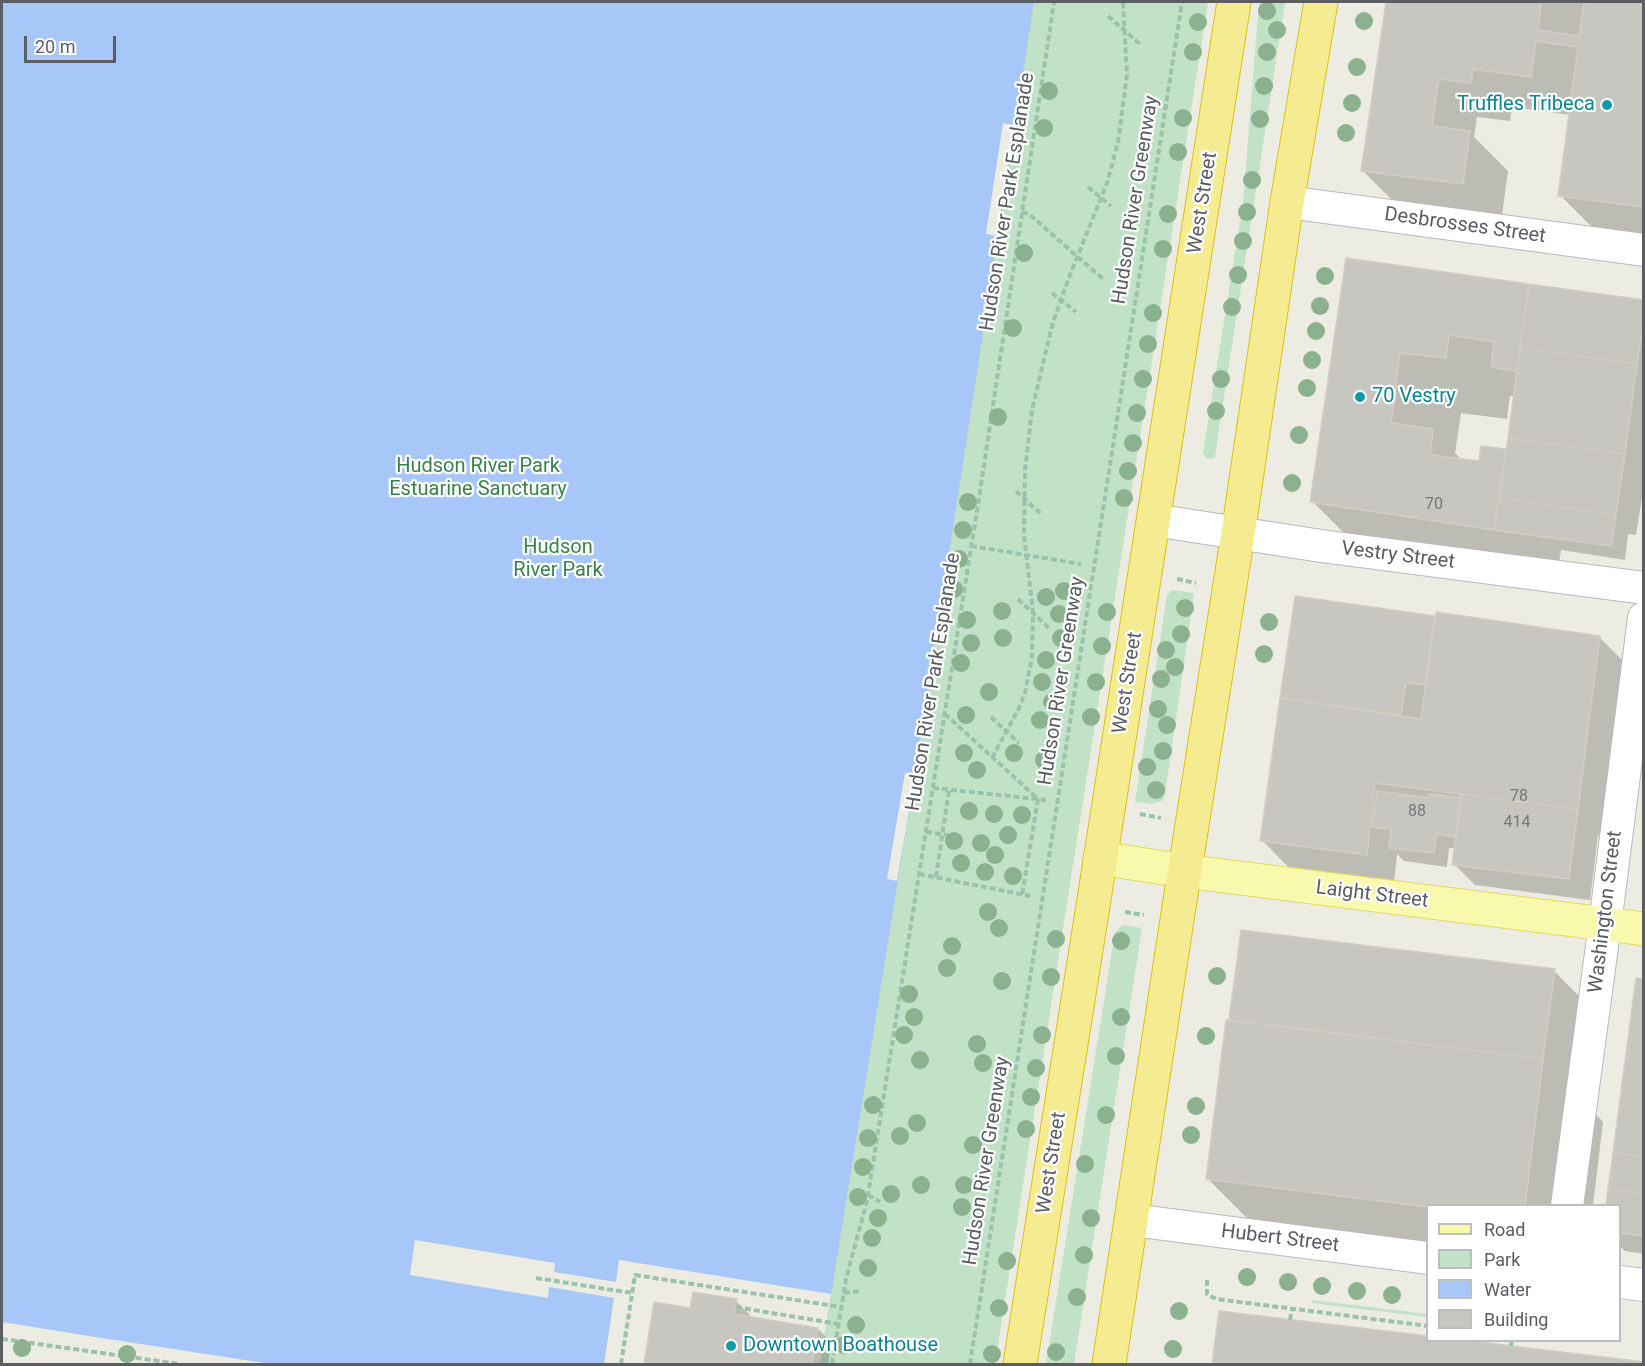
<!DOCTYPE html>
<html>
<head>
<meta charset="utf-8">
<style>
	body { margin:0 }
	#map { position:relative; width:1645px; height:1366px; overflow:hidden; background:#ecece3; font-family:Roboto,sans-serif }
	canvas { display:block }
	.frame { position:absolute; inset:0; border:3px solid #5b5d62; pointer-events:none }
	.legend { position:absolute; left:1426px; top:1204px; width:195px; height:138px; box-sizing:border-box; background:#fff; border:2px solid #bdbec0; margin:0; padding:8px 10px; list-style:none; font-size:18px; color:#5b5d62 }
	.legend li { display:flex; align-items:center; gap:12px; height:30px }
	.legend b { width:30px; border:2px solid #bdbec0 }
	.scale { position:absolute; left:24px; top:36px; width:92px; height:27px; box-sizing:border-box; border:3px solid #5b5d62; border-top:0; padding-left:8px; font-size:18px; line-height:21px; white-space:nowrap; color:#5b5d62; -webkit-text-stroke:4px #fff; paint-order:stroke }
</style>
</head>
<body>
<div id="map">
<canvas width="1645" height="1366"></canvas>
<div class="frame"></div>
<ul class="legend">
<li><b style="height:8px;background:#f8f9ac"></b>Road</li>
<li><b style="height:16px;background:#c1e2c6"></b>Park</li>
<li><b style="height:16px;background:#a7c7f8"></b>Water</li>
<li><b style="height:16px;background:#c8c6c0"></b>Building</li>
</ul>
<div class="scale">20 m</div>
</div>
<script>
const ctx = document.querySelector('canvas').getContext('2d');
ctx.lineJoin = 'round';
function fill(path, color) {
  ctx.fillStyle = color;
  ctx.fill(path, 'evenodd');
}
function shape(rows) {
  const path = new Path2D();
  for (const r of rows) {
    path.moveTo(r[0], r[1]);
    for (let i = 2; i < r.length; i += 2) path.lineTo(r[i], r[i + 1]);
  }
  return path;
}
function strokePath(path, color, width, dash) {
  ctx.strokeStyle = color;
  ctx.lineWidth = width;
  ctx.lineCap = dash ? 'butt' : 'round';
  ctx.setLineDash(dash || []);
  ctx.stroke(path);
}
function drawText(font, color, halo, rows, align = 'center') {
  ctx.font = font + ' Roboto,sans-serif';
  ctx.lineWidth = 4.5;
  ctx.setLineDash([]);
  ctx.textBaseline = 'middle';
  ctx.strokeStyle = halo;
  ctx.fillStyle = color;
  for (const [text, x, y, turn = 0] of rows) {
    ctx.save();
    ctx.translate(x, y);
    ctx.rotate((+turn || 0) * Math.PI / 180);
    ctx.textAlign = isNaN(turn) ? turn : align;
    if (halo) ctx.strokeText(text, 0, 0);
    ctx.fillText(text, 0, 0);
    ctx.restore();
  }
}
fill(shape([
	[2,2,1208,2,995,1364,2,1364],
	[1259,2,1285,2,1215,455,1214,458,1207,459,1203,453,1243,203],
	[1172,590,1194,593,1165,795,1162,801,1152,804,1135,802,1167,595],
	[1123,925,1142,928,1074,1364,1046,1364,1115,932],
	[1313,1300,1427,1314,1427,1317,1312,1303]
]), '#c1e2c6');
fill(shape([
	[2,2,1034,2,915,775,820,1364,2,1364]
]), '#a7c7f8');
fill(shape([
	[1003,123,1014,125,997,236,986,234],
	[905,773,915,775,897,881,887,879],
	[415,1240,555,1263,554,1272,616,1282,619,1260,831,1294,820,1364,604,1364,614,1298,549,1287,548,1298,410,1275],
	[2,1322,108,1339,271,1364,2,1364]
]), '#ecece3');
fill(shape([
	[1387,2,1644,2,1644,240,1599,234,1560,195,1570,115,1512,107,1510,121,1477,117,1474,137,1508,171,1501,222,1401,209,1362,170],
	[1347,260,1644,302,1644,485,1636,535,1628,534,1625,560,1561,550,1555,590,1373,562,1312,501],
	[1510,396,1515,396,1507,450,1483,447,1481,463,1463,461,1455,453,1461,413,1507,419],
	[1296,598,1434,618,1436,620,1599,637,1627,665,1606,836,1598,835,1590,900,1475,885,1454,864,1456,848,1449,848,1447,867,1404,861,1397,854,1394,882,1289,868,1262,840],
	[1554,971,1605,1022,1594,1112,1603,1122,1593,1206,1428,1206,1428,1260,1269,1240,1208,1179,1234,1022,1231,1019],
	[1644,980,1644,1254,1625,1251,1620,1246,1620,1206],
	[736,1301,750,1315,749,1318,818,1329,832,1343,828,1364,645,1364,655,1304,691,1310],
	[1220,1313,1428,1340,1644,1364,1214,1364]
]), '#0003');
const building = shape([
	[1386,2,1541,2,1538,30,1579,36,1584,2,1644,2,1644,207,1558,196,1578,47,1536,41,1531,77,1473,69,1471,83,1439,79,1432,126,1470,131,1463,184,1361,171,1386,2],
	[1346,258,1529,284,1517,371,1491,367,1494,342,1449,335,1446,358,1400,353,1391,423,1433,429,1430,455,1479,461,1481,446,1506,449,1494,530,1310,502,1346,258],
	[1529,284,1644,300,1644,321,1637,364,1520,348,1529,284],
	[1520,348,1637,364,1625,454,1508,438,1520,348],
	[1508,438,1625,454,1616,515,1499,498,1508,438],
	[1499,498,1616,515,1611,546,1494,530,1499,498],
	[1295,596,1435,616,1425,685,1406,683,1401,715,1280,698,1295,596],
	[1436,612,1600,636,1578,809,1375,783,1367,855,1260,841,1280,698,1421,719,1436,612],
	[1377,791,1429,798,1430,794,1461,798,1456,837,1436,834,1434,853,1389,848,1391,829,1372,827,1377,791],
	[1461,794,1578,809,1569,879,1452,865,1461,794],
	[1241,930,1555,969,1543,1059,1229,1020,1241,930],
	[1636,978,1644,979,1644,1157,1613,1153,1636,978],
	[1226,1020,1543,1059,1525,1206,1428,1206,1428,1207,1206,1179,1226,1020],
	[1613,1153,1644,1157,1644,1194,1608,1189,1613,1153],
	[1608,1189,1644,1194,1644,1236,1620,1233,1620,1206,1606,1206,1608,1189],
	[693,1292,737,1299,734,1314,818,1328,812,1364,644,1364,654,1302,690,1308,693,1292],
	[1219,1311,1428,1336,1428,1340,1463,1340,1644,1362,1644,1364,1212,1364,1219,1311]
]);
fill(building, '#c8c6c0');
strokePath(building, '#d1cec2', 1.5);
const street = shape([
	[1287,202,1644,250],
	[1154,520,1321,546,1644,588],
	[1567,1206,1605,924,1644,618],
	[1132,1220,1428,1258],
	[1620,1282,1644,1285]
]);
const primary = shape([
	[1100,858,1184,871,1644,929]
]);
const highway = shape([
	[1020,1364,1093,906,1234,2],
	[1109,1364,1177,920,1238,534,1287,202,1321,2]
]);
strokePath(street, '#b8b9be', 34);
strokePath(primary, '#e6d762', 35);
strokePath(highway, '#dec011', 35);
strokePath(shape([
	[1108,16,1140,44],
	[1088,187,1111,206],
	[1022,212,1029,214,1103,279],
	[1052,293,1076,312],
	[1016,491,1041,514],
	[971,546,1081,564],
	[1177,579,1196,583],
	[1018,599,1049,628],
	[945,714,1038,799,1022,895],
	[991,717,1019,743],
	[933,788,1046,800],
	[1140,814,1161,818],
	[926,832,948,835],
	[919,874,1030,896],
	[936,877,949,790],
	[1125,912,1144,915],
	[868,1195,880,1202],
	[536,1278,632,1293],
	[1207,1280,1207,1294,1216,1299,1428,1326],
	[844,1293,861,1291],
	[736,1307,838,1324],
	[1290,1320,1292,1309],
	[2,1339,180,1364],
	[1511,1346,1512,1340],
	[621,1364,635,1275,841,1307],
	[832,1364,846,1279,867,1201,979,498,1054,2],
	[970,1364,1182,2]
]), '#9bc2ad', 4, [6, 3]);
strokePath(street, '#fff', 32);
strokePath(primary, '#f8f9ac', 33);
strokePath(highway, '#f5ec92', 33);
strokePath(shape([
	[992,758,1019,708,1025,693,1032,657,1033,613,1024,535,1025,470,1032,410,1053,322,1070,275,1107,183,1118,142,1127,75,1123,2]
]), '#9bc2ad', 4, [6, 3]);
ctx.fillStyle = '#8bb18f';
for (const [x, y] of [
	[1267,11],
	[1364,21],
	[1198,22],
	[1277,30],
	[1193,52],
	[1267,52],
	[1357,67],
	[1264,86],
	[1049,91],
	[1352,103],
	[1183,118],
	[1260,119],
	[1044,128],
	[1346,133],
	[1178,152],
	[1252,180],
	[1247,212],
	[1168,214],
	[1243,241],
	[1163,249],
	[1024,253],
	[1238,275],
	[1325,276],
	[1320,306],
	[1232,307],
	[1153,313],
	[1013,328],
	[1316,331],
	[1148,344],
	[1312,360],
	[1143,379],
	[1221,379],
	[1307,388],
	[1216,411],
	[1137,413],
	[998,417],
	[1299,435],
	[1133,443],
	[1128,471],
	[1292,483],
	[1124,498],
	[968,502],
	[963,530],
	[959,559],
	[954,589],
	[1064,591],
	[1046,597],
	[1185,608],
	[1002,611],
	[1107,612],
	[1059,614],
	[967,620],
	[1269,622],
	[1181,634],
	[1003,638],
	[1061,638],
	[971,643],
	[1102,646],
	[1166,650],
	[1264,654],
	[1046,660],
	[961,663],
	[1175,667],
	[1161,679],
	[1042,682],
	[1096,682],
	[989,692],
	[1052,702],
	[1158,709],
	[966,715],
	[1091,717],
	[1040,720],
	[1167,725],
	[1163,751],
	[964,753],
	[1014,753],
	[1044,760],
	[1147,767],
	[977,770],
	[1156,790],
	[969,811],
	[994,814],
	[1022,815],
	[1008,835],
	[954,841],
	[981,843],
	[995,855],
	[961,863],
	[985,872],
	[1013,876],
	[988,912],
	[999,928],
	[1056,939],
	[1121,941],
	[952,946],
	[947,968],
	[1217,976],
	[1051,977],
	[1002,981],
	[909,994],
	[914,1017],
	[1121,1017],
	[904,1035],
	[1042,1035],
	[1206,1036],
	[977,1044],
	[1116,1056],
	[920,1060],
	[983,1063],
	[1036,1068],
	[1031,1097],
	[873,1105],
	[1196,1106],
	[1106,1115],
	[917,1123],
	[1026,1129],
	[1191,1135],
	[900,1136],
	[868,1138],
	[973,1145],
	[1085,1164],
	[863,1167],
	[921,1185],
	[964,1185],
	[891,1194],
	[858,1197],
	[962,1207],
	[878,1218],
	[1091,1218],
	[872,1238],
	[1084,1255],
	[1007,1261],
	[868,1268],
	[1247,1277],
	[1288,1282],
	[1322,1286],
	[1357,1291],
	[1392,1295],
	[1077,1297],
	[999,1308],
	[1179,1311],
	[856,1325],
	[844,1345],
	[22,1348],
	[1173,1349],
	[1056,1352],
	[127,1354],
	[992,1354]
]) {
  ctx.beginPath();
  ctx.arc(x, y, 9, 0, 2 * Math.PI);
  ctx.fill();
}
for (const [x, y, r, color] of [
	[1607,105,6,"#0f9aa8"],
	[1360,397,6,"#0f9aa8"],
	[731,1346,6,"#0f9aa8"]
]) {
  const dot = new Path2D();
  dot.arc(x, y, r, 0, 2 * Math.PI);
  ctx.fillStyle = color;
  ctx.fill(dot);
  strokePath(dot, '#fff', 2);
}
drawText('16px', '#76777a', null, [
	["70",1434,505],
	["78",1519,797],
	["88",1417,812],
	["414",1517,823]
]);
drawText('20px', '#0d838f', '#fff', [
	["Truffles Tribeca",1595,105,"right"],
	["70 Vestry",1372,397],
	["Downtown Boathouse",743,1346]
], 'left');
drawText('20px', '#5b5d62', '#fff', [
	["Hudson River Greenway",1136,200,-81],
	["Hudson River Park Esplanade",1008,202,-81],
	["West Street",1203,203,-81],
	["Desbrosses Street",1465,226,8],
	["Vestry Street",1398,556,7],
	["Hudson River Greenway",1062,681,-81],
	["Hudson River Park Esplanade",934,682,-81],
	["West Street",1128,683,-81],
	["Laight Street",1372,895,7],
	["Washington Street",1606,912,-83],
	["Hudson River Greenway",987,1161,-81],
	["West Street",1052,1163,-81],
	["Hubert Street",1280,1239,7]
]);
drawText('20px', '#3b814a', '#fff', [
	["Hudson River Park",478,467],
	["Estuarine Sanctuary",478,490],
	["Hudson",558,548],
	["River Park",558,571]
]);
</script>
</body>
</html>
